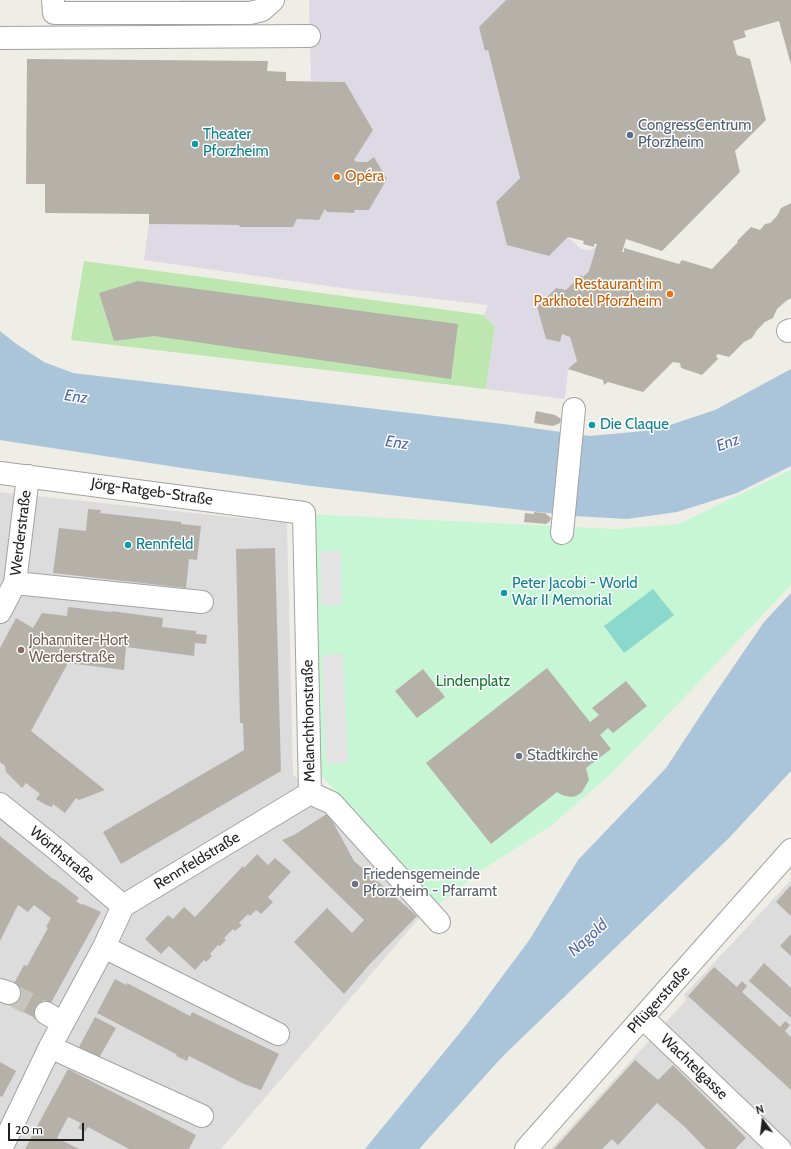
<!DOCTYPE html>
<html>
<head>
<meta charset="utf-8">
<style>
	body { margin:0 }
	#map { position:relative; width:791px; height:1149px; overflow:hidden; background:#efeee6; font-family:Cabin,sans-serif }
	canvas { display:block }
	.north { position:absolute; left:743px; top:1101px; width:40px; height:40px; -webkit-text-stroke:3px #fff; paint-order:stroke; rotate:345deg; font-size:11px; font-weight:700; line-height:16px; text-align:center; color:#1f1f1f }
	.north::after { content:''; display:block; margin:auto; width:14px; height:18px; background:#1f1f1f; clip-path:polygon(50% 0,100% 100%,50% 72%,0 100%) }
	.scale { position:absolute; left:8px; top:1123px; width:76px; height:18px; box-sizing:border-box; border:2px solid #1f1f1f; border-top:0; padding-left:5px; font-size:12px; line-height:14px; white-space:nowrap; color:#1f1f1f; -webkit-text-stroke:3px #fff; paint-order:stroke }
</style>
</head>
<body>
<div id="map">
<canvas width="791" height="1149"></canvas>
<div class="north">N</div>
<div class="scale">20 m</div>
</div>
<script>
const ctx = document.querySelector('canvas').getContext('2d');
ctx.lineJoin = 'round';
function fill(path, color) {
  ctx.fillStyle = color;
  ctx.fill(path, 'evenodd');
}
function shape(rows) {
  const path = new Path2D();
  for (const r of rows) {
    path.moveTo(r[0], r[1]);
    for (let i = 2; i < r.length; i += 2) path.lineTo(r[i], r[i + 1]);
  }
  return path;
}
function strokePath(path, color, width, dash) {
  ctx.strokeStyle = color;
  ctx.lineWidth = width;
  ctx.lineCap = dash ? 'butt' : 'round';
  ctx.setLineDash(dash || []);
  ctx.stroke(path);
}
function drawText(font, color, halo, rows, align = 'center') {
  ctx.font = font + ' Cabin,sans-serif';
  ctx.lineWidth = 3;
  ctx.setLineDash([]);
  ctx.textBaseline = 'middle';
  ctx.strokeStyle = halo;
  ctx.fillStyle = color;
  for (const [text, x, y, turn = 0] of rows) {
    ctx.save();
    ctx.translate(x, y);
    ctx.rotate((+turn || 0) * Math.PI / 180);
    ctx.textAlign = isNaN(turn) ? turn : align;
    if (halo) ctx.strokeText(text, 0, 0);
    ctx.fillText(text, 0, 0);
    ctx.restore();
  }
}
fill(shape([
	[0,492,287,523,293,774,421,916,221,1149,0,1149],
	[791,880,791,1149,551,1149,686,1000,684,995]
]), '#dddcdc');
fill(shape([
	[84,261,484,315,495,327,486,389,71,340]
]), '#bee6b0');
fill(shape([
	[791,470,791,585,614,771,552,825,482,870,439,904,315,769,307,514,615,529,678,524]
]), '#c7f6d5');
fill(shape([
	[653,589,674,615,624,653,604,626]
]), '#8ad9cc');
fill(shape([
	[180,0,248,0,248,9,180,9],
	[320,551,341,551,342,605,321,605],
	[343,654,348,763,326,764,322,655]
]), '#e3e3e3');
fill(shape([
	[309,0,507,0,485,51,488,50,520,178,496,202,507,244,549,256,568,237,581,249,592,250,597,244,589,271,583,277,581,275,566,290,556,288,537,307,546,339,560,342,562,334,570,337,577,361,568,370,565,399,486,389,495,327,484,315,488,305,342,288,144,260,149,224,239,225,240,227,292,227,297,219,319,220,325,209,327,212,354,213,355,210,369,210,387,179,374,157,367,162,357,162,354,160,373,130,345,82,311,81]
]), '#dddae5');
fill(shape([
	[0,331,15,343,44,362,73,373,503,424,590,436,655,430,715,410,791,369,791,466,737,493,677,512,627,519,574,516,311,486,189,469,0,440],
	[791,593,791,771,729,838,503,1056,419,1149,365,1149,467,1024,530,939,578,860,666,768,712,698,764,622]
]), '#aac4da');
fill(shape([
	[506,0,791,0,791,65,779,21,744,31,746,37,733,41,737,55,750,59,766,120,735,151,740,172,662,251,626,239,622,252,624,252,624,248,679,264,682,260,712,269,738,242,737,241,751,227,760,230,765,224,770,223,777,216,781,208,791,203,791,298,786,301,777,309,773,318,765,322,757,330,752,338,744,342,729,357,718,354,716,356,718,359,702,375,681,368,680,363,673,362,643,392,608,382,604,385,603,380,568,369,577,361,570,337,562,334,560,342,546,339,537,307,556,288,566,290,581,275,583,277,589,271,597,244,594,244,594,247,583,244,584,241,568,237,549,256,507,245,496,202,520,178,488,50,485,51,479,27],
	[27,59,268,61,267,71,286,72,286,81,345,82,373,130,354,160,357,162,367,162,374,157,387,179,369,210,355,210,354,213,327,212,325,209,319,220,297,219,293,227,240,227,239,225,149,224,149,214,45,213,45,184,26,184],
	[138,281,458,324,451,379,154,336,114,341,99,293],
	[536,411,555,415,561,419,560,423,553,426,534,423],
	[88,509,101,510,100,513,181,522,181,524,201,526,197,560,189,559,186,588,53,573,59,528,86,531],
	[534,512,545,513,551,518,550,521,546,524,524,522,525,513,534,514],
	[275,548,281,771,121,864,103,832,244,750,243,723,240,723,236,549],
	[68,607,112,612,111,611,163,618,162,627,196,631,196,634,207,635,206,644,195,643,194,656,126,647,124,670,68,663,31,731,105,790,79,800,76,798,65,813,53,804,52,807,46,805,36,799,40,794,26,783,22,788,6,772,5,766,0,762,0,648,16,618,33,628,42,613,67,616],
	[547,668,590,722,599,715,592,708,626,681,647,706,613,733,608,728,600,735,611,749,586,768,589,780,582,792,576,796,571,797,562,795,557,792,491,844,426,763],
	[423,669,445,697,417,718,395,691],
	[328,813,354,861,417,916,369,965,344,994,294,942,327,908,352,933,364,920,282,840,294,835],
	[0,836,53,879,56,880,79,898,76,901,82,905,83,904,101,912,41,1021,4,1002,24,965,27,966,48,928,46,927,51,918,34,905,28,912,18,905,0,941],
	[257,854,268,865,275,858,291,872,268,897,273,902,261,914,256,910,250,916,248,914,239,923,242,925,235,931,233,929,224,938,226,940,220,946,218,945,210,954,212,956,206,962,204,960,195,970,169,946,161,954,145,939,168,915,173,919,184,907,195,917,243,866,244,868],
	[791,885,791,916,776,902],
	[791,934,791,956,780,946],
	[764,963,791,988,791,1018,749,981],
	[714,967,737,987,742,981,747,986,742,992,780,1027,785,1021,790,1025,785,1031,791,1037,791,1090,688,996],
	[115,979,126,985,127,983,190,1016,192,1012,279,1054,261,1090,244,1084,189,1056,187,1061,176,1056,177,1055,172,1052,97,1013],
	[95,1017,116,1028,99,1058,79,1047],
	[635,1060,658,1080,673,1065,746,1138,735,1149,706,1149,684,1126,657,1103,618,1145,612,1139,602,1149,554,1149],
	[0,1062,16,1071,2,1097,0,1096],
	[68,1069,196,1135,189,1149,129,1149,88,1127,85,1132,78,1128,81,1123,68,1117,57,1138,79,1149,25,1149]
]), '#b5b1a9');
strokePath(shape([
	[9,993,46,1013]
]), '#c5c5be', 22, [22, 11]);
const minor = shape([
	[53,0,54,13,250,13,262,10,273,0],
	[0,38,309,36],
	[788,331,791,330],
	[0,473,304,513,310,793],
	[562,533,574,409],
	[15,583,202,602],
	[0,612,15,583,28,476],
	[310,793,332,803,439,922],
	[0,804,56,849,123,906],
	[104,947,278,1034],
	[0,990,9,993],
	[46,1013,63,1023],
	[643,1018,780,1149],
	[50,1047,202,1116],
	[1,1149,50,1047,104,947,123,906,310,793],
	[526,1149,791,850]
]);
strokePath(minor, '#a3a3a3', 24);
strokePath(minor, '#fff', 22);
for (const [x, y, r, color] of [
	[630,135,4,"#5c6f8a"],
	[195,144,4,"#0f9aa8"],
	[337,177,4,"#e8710a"],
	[670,294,4,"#e8710a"],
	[592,425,4,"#0f9aa8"],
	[128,545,4,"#0f9aa8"],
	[504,593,4,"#0f9aa8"],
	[21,650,4,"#8d6e63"],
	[519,756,4,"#6b7280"],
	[355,884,4,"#6b7280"]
]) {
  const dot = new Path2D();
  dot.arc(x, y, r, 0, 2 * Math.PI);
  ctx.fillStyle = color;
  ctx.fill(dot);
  strokePath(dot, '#fff', 1.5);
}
drawText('15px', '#4e5e75', '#fff', [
	["CongressCentrum",638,126],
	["Pforzheim",638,143]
], 'left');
drawText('15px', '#0d838f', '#fff', [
	["Theater",203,135],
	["Pforzheim",203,152],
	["Die Claque",600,425],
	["Rennfeld",136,545],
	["Peter Jacobi - World",512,584],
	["War II Memorial",512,601]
], 'left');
drawText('15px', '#c56008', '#fff', [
	["Opéra",345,177],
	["Restaurant im",662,285,"right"],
	["Parkhotel Pforzheim",662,302,"right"]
], 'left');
drawText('15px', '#1f1f1f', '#fff', [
	["Jörg-Ratgeb-Straße",152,492,8],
	["Werderstraße",21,533,-83],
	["Melanchthonstraße",309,721,-91],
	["Wörthstraße",62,855,40],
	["Rennfeldstraße",197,861,-31],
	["Pflügerstraße",659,1000,-48],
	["Wachtelgasse",694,1067,44]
]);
drawText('15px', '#785e54', '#fff', [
	["Johanniter-Hort",29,641],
	["Werderstraße",29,658]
], 'left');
drawText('15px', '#137732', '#fff', [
	["Lindenplatz",473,682]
]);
drawText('15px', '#5b616d', '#fff', [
	["Stadtkirche",527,756],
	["Friedensgemeinde",363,875],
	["Pforzheim - Pfarramt",363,892]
], 'left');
drawText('italic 16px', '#526aa9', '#fff', [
	["Enz",76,397,8],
	["Enz",397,443,8],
	["Enz",728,443,-20],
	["Nagold",588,938,-42]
]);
</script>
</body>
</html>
